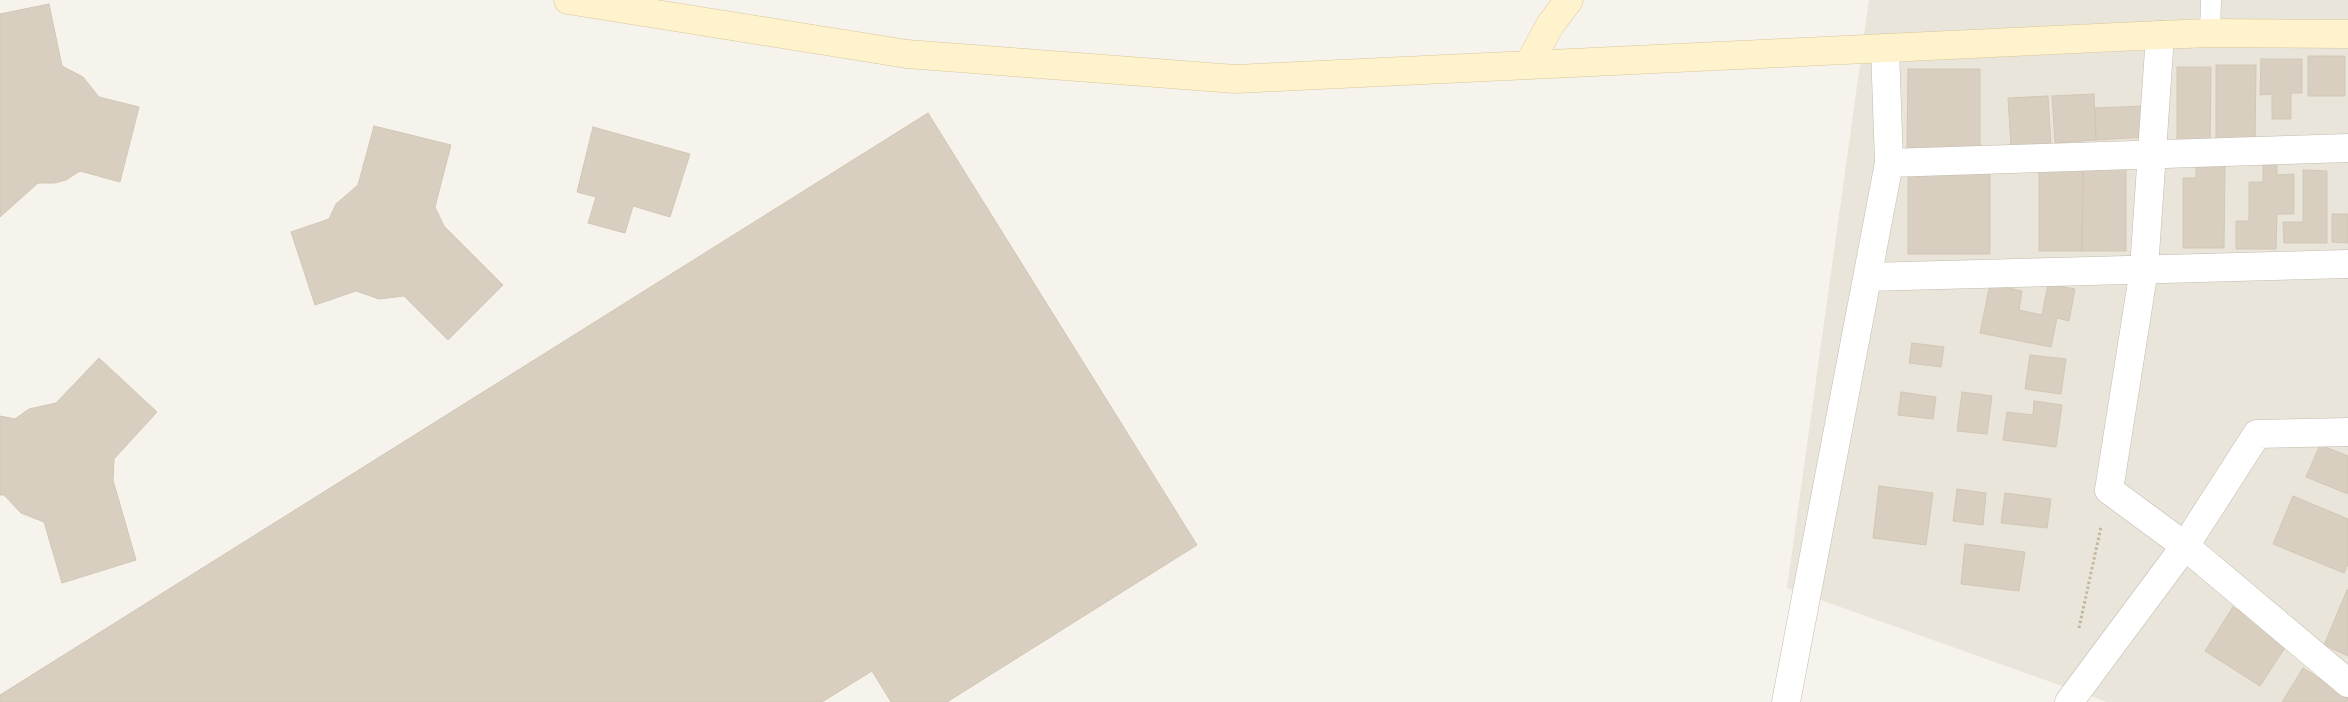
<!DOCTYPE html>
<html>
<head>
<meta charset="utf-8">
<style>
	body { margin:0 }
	canvas { display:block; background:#f6f3ec }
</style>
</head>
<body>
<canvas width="2348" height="702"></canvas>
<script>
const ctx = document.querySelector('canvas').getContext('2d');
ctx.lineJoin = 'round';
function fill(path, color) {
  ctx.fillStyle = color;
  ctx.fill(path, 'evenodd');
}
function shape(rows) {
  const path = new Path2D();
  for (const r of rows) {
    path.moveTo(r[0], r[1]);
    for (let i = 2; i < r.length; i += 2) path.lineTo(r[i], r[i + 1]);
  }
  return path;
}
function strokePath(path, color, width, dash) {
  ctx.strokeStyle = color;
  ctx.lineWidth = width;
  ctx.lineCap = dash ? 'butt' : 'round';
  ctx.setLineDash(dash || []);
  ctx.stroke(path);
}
fill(shape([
	[1869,0,2348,0,2348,702,2107,702,1787,588]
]), '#eae5da');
const building = shape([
	[49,4,62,66,83,77,99,97,139,107,120,182,80,171,66,180,54,183,38,183,0,217,0,14,49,4],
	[2308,56,2345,56,2345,96,2308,96,2308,56],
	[2261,59,2302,59,2302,93,2291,93,2291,119,2272,119,2272,94,2260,95,2261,59],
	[2216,65,2256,65,2255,146,2216,146,2216,65],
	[2177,67,2211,67,2210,147,2177,147,2177,67],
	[1908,69,1980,69,1980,150,1907,149,1908,69],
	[2094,94,2096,140,2055,143,2052,96,2094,94],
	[2048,96,2051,145,2011,147,2008,98,2048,96],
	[2145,106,2146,137,2096,140,2095,108,2145,106],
	[928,113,1197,545,947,702,891,702,872,671,822,702,0,702,0,695,928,113],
	[374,126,451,145,435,207,444,226,503,285,448,340,404,296,379,299,356,291,315,305,291,232,329,219,336,204,358,185,374,126],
	[593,127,690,154,670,217,633,206,625,233,588,223,596,197,577,192,593,127],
	[2196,164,2225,164,2224,248,2183,248,2183,178,2196,178,2196,164],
	[2263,165,2277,165,2277,175,2294,174,2294,214,2277,214,2276,249,2236,249,2236,221,2249,221,2249,182,2263,182,2263,165],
	[2039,166,2083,166,2082,251,2039,251,2039,166],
	[2083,166,2126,166,2126,251,2082,251,2083,166],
	[2303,170,2327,171,2327,243,2284,243,2283,222,2303,222,2303,170],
	[1908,172,1990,172,1990,254,1908,254,1908,172],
	[2332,214,2348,214,2348,243,2332,242,2332,214],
	[1990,284,2022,291,2019,310,2042,315,2048,284,2075,289,2069,321,2057,318,2051,347,1980,333,1990,284],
	[1912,343,1944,347,1941,367,1909,363,1912,343],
	[2030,355,2066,359,2061,394,2025,389,2030,355],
	[99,358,157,412,114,459,113,480,136,560,62,583,44,522,21,513,4,495,0,495,0,416,15,419,29,409,56,403,99,358],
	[1901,392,1936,397,1933,419,1898,415,1901,392],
	[1962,392,1992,396,1987,434,1957,431,1962,392],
	[2034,401,2062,405,2056,447,2003,440,2007,412,2033,415,2034,401],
	[2320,445,2348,456,2348,494,2306,477,2320,445],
	[1879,486,1933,493,1926,545,1873,538,1879,486],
	[1957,489,1986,493,1983,525,1953,521,1957,489],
	[2005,493,2051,499,2047,528,2001,523,2005,493],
	[2293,496,2348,519,2348,564,2344,573,2273,544,2293,496],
	[1965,544,2025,552,2019,591,1961,584,1965,544],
	[2347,590,2348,590,2348,656,2324,645,2347,590],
	[2233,607,2288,643,2260,686,2205,651,2233,607],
	[2303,668,2348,697,2347,702,2282,702,2303,668]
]);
fill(building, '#d8cfc1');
strokePath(building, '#d3c7b4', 1);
const lane = shape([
	[2210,33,2211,0]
]);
const street = shape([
	[2160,35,2144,269,2109,490,2185,546,2348,683],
	[1889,163,2348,148],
	[1868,277,2348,264],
	[1786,702,1889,163,1885,48],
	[2069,702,2185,546,2257,434,2348,432]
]);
const secondary = shape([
	[568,0,907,54,1235,79,2160,35,2210,33,2348,34],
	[1529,64,1550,25,1569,0]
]);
strokePath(lane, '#c2bbae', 21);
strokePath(street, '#c2bbae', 29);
strokePath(secondary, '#d6c79b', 29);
strokePath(shape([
	[2079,628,2101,527]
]), '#c4b79f', 3, [2.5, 2.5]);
strokePath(lane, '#fff', 20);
strokePath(street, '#fff', 28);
strokePath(secondary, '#fff3cd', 28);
</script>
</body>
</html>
